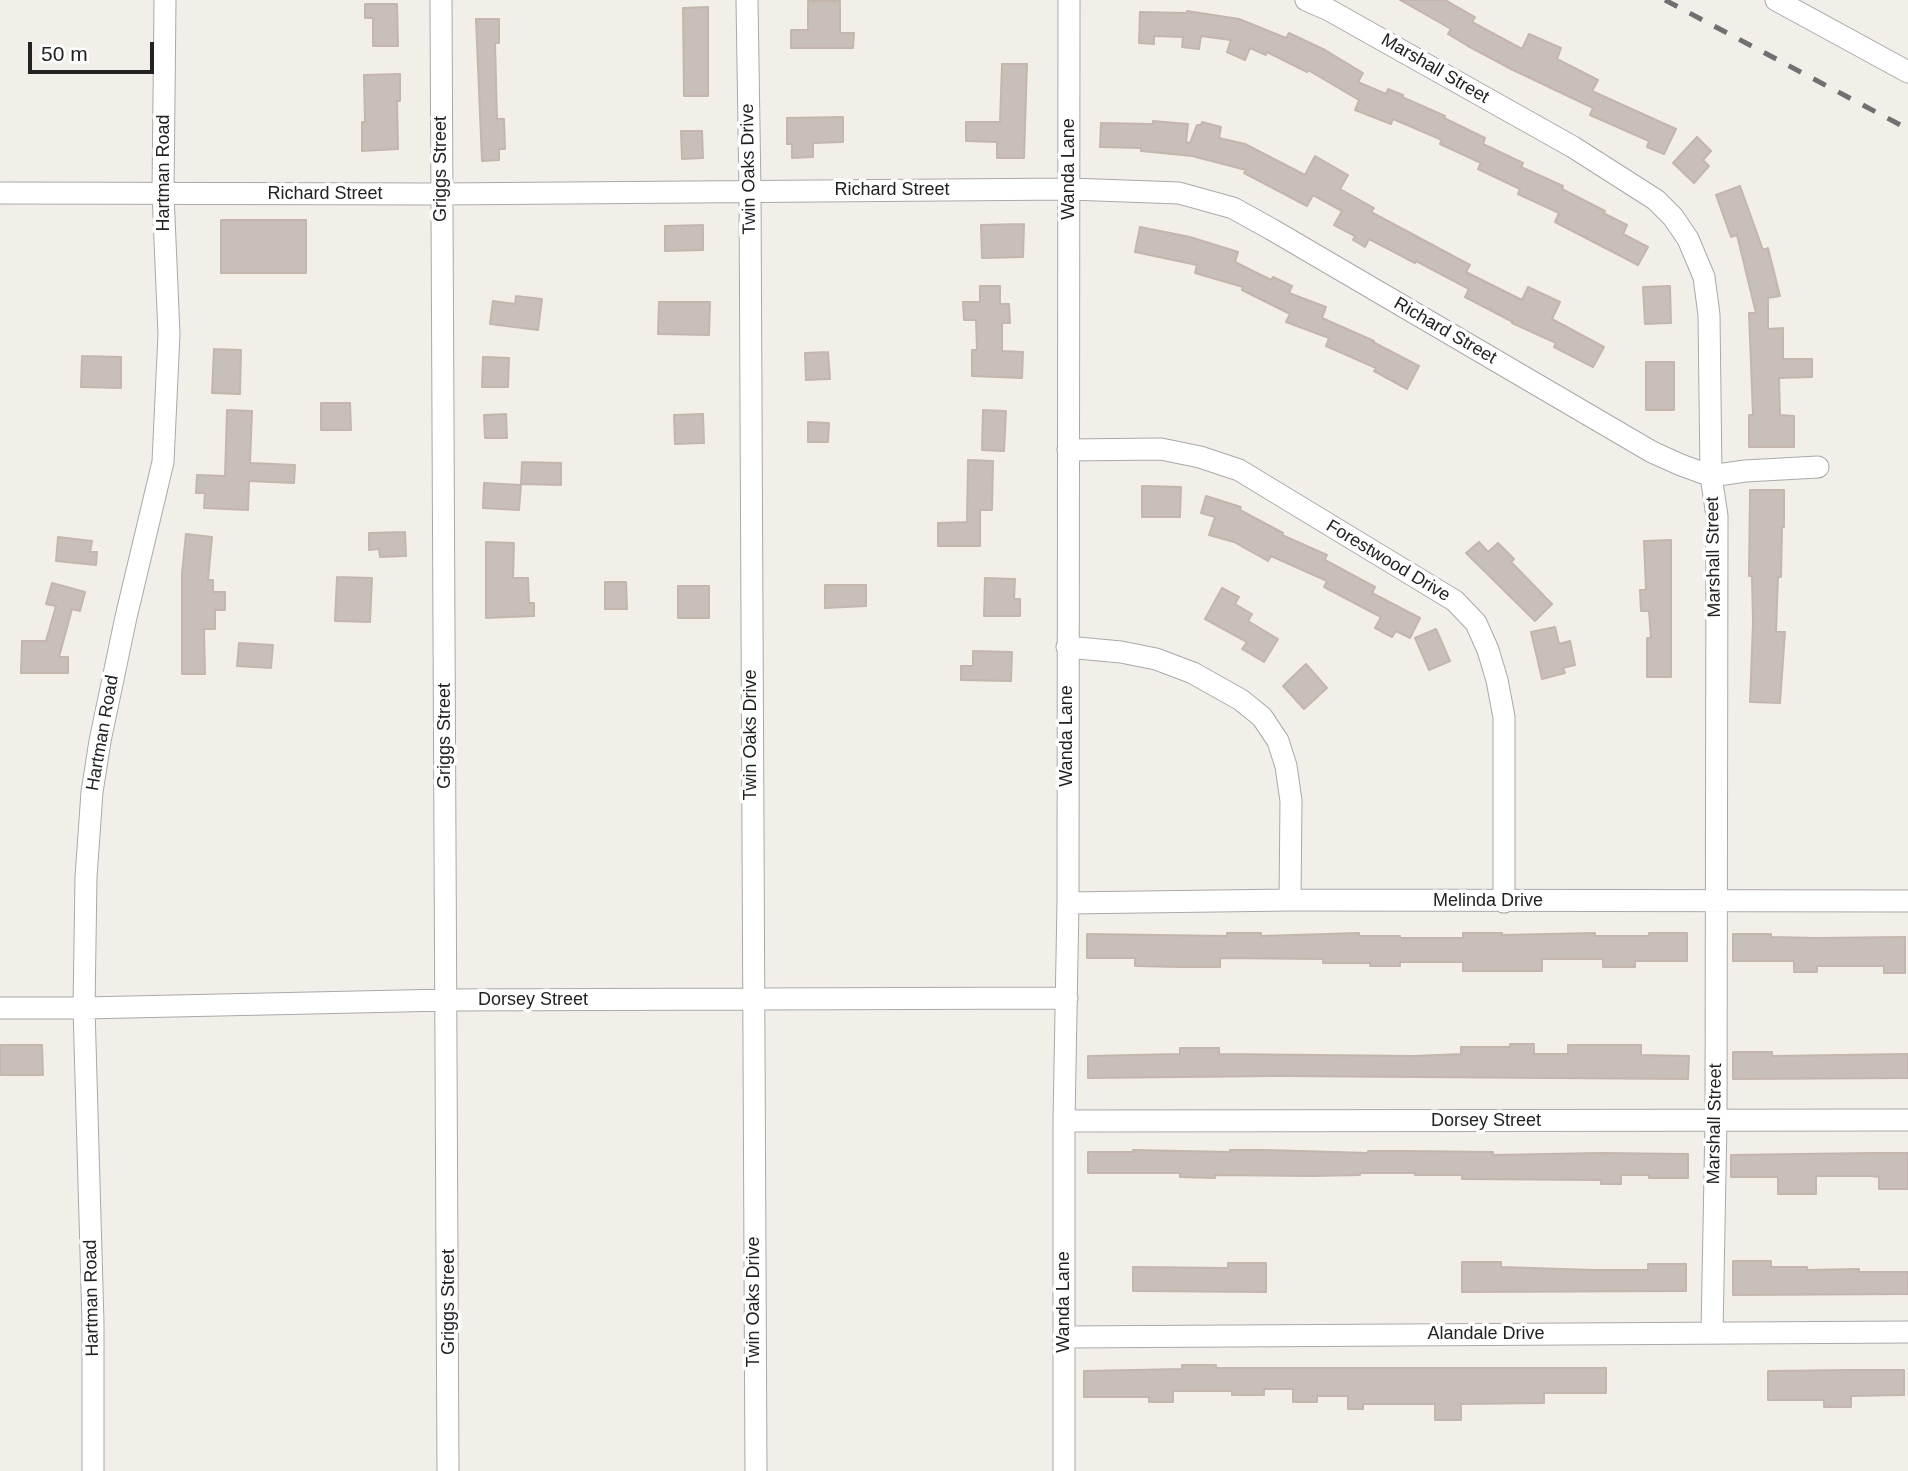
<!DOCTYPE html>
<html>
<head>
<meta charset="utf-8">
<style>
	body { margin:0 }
	#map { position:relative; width:1908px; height:1471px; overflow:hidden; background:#f2efe9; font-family:Arial,sans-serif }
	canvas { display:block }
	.scale { position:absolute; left:28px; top:42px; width:126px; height:32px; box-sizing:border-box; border:4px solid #222; border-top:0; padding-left:9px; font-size:21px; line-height:24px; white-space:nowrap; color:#222; -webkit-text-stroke:5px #fff; paint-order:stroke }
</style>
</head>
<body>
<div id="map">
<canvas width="1908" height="1471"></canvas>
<div class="scale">50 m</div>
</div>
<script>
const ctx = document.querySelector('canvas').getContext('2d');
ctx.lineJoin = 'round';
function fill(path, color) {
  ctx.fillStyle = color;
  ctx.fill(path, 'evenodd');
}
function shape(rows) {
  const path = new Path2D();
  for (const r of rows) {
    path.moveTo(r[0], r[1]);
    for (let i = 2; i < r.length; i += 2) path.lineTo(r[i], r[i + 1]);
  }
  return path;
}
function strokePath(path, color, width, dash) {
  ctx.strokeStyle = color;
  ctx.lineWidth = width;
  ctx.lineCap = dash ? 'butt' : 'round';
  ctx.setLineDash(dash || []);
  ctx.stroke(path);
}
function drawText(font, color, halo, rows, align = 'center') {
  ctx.font = font + ' Arial,sans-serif';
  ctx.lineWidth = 7;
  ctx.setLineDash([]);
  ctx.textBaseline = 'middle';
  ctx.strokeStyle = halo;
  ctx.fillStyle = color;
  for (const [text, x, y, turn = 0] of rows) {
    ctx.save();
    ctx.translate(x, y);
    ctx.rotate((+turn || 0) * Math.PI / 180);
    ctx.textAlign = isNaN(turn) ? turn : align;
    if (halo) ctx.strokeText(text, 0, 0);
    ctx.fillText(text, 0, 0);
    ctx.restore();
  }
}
const building = shape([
	[1400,0,1445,0,1475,17,1472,22,1522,49,1529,34,1561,48,1557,59,1598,80,1592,91,1676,129,1664,154,1647,147,1649,141,1590,115,1593,108,1511,69,1468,46,1448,34,1451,29,1400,0],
	[808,1,840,1,840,33,854,33,853,48,791,48,791,30,808,30,808,1],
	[365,4,397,4,398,46,373,46,373,18,365,18,365,4],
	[708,7,708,96,684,96,683,8,708,7],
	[1187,11,1239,19,1286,38,1289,33,1325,50,1363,73,1358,82,1386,94,1388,89,1403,95,1402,97,1445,116,1444,118,1485,138,1483,144,1523,163,1521,167,1563,186,1562,189,1605,211,1603,213,1627,225,1623,234,1648,247,1638,265,1555,222,1559,213,1518,194,1520,189,1478,169,1481,163,1440,144,1442,140,1393,119,1391,124,1355,110,1359,100,1308,70,1307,72,1267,52,1266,55,1250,48,1245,60,1227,52,1231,40,1201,36,1199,49,1182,47,1183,37,1154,36,1154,44,1139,43,1140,12,1187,13,1187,11],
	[476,19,499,19,499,43,495,43,497,119,504,119,505,149,499,149,499,160,482,161,476,19],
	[1002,64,1027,64,1024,158,997,158,997,142,966,141,966,122,1000,122,1002,64],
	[400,74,400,101,397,101,398,149,362,151,362,122,365,122,364,75,400,74],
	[843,117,843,142,813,143,813,157,792,158,792,144,787,144,787,118,843,117],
	[1153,121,1188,124,1186,142,1190,143,1197,125,1201,125,1202,122,1221,127,1219,138,1245,144,1305,175,1315,156,1348,175,1340,189,1374,208,1371,212,1470,265,1466,272,1522,300,1528,287,1560,302,1552,319,1604,347,1593,367,1554,347,1556,343,1512,323,1513,322,1465,297,1469,289,1416,261,1415,263,1369,239,1365,247,1353,240,1355,236,1334,225,1342,211,1313,195,1307,206,1244,173,1246,170,1192,156,1141,151,1141,148,1100,147,1101,123,1153,124,1153,121],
	[681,131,702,131,703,158,682,159,681,131],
	[1697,137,1711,151,1703,160,1709,166,1694,183,1673,163,1697,137],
	[1740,186,1763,250,1768,248,1780,296,1768,298,1768,329,1783,328,1783,359,1812,359,1812,377,1779,378,1780,415,1794,416,1794,447,1749,447,1749,415,1753,415,1749,313,1756,313,1737,235,1731,237,1716,195,1740,186],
	[221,220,306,220,306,273,221,273,221,220],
	[1024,224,1023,257,982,258,981,225,1024,224],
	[703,225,703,250,665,251,665,226,703,225],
	[1140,227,1190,237,1238,252,1235,262,1271,280,1273,277,1292,286,1289,293,1326,307,1322,318,1374,341,1373,342,1419,366,1407,389,1374,371,1376,368,1326,346,1329,338,1286,322,1290,314,1242,290,1243,287,1195,273,1197,265,1135,252,1140,227],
	[980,286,1000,286,1000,304,1009,304,1010,323,1002,323,1002,351,1023,352,1022,378,972,376,972,350,977,350,976,320,964,320,963,302,980,302,980,286],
	[1670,286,1671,323,1645,324,1643,287,1670,286],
	[516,296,542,299,538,330,490,324,493,301,515,304,516,296],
	[659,302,710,302,709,335,658,334,659,302],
	[214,349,241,350,240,394,212,393,214,349],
	[828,352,830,379,806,380,805,353,828,352],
	[82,356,121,357,121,388,81,387,82,356],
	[483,357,509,358,508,387,482,387,483,357],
	[1646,362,1674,362,1674,410,1646,410,1646,362],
	[321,403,350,403,351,430,321,430,321,403],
	[227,410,252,411,250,463,295,465,294,483,249,481,248,510,204,508,205,493,196,493,197,475,225,476,227,410],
	[983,410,1006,411,1004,451,982,450,983,410],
	[506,414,507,438,485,438,484,415,506,414],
	[703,414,704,443,675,444,674,415,703,414],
	[808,422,829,423,828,442,808,442,808,422],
	[968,460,993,461,992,510,980,510,980,546,938,546,938,523,967,522,968,460],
	[522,462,561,463,561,485,521,484,522,462],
	[484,483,521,485,519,510,483,508,484,483],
	[1142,486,1181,487,1180,517,1142,517,1142,486],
	[1750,490,1784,490,1784,527,1782,527,1781,577,1778,577,1776,632,1785,632,1780,703,1750,702,1753,623,1752,576,1749,576,1750,490],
	[1206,496,1241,507,1240,510,1283,533,1282,535,1327,555,1325,560,1375,587,1372,593,1420,618,1410,638,1396,631,1392,637,1375,628,1381,617,1324,587,1327,581,1271,556,1268,561,1234,542,1209,535,1215,517,1201,513,1206,496],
	[405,532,406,556,380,557,379,549,369,550,369,533,405,532],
	[186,534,212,537,208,580,213,580,213,592,225,592,225,610,215,610,215,629,204,629,205,674,182,674,182,573,186,534],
	[58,537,92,541,90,552,97,552,96,565,56,561,58,537],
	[1671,540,1671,677,1647,677,1647,638,1651,638,1649,611,1641,611,1640,590,1646,590,1644,541,1671,540],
	[486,542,514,543,513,578,528,578,529,603,534,603,534,616,486,618,486,542],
	[1479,542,1488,552,1498,543,1514,559,1511,562,1552,604,1535,621,1466,553,1479,542],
	[337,577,372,578,370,622,335,621,337,577],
	[985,578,1015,579,1014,599,1020,599,1020,616,984,616,985,578],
	[605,582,626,582,627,609,605,609,605,582],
	[52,583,85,592,80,611,72,609,59,657,68,657,68,673,21,673,22,641,46,641,56,606,46,604,52,583],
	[825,585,866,585,866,606,825,608,825,585],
	[678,586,709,586,709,618,678,618,678,586],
	[1222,588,1239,597,1235,604,1252,614,1248,621,1278,639,1264,662,1242,649,1247,642,1205,619,1222,588],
	[1555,627,1559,644,1570,641,1575,665,1563,668,1565,673,1542,679,1531,632,1555,627],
	[1436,629,1450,661,1429,670,1415,638,1436,629],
	[239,643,273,645,271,668,237,666,239,643],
	[973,651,1012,652,1011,681,961,680,961,666,973,666,973,651],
	[1306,664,1327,688,1304,709,1283,686,1306,664],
	[1227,933,1261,933,1261,936,1359,933,1359,936,1400,936,1400,938,1463,938,1463,933,1502,933,1502,935,1595,933,1595,936,1649,936,1649,933,1687,933,1687,961,1635,961,1635,967,1603,967,1603,959,1542,959,1542,971,1463,971,1463,962,1400,962,1400,966,1370,966,1370,963,1323,963,1323,959,1220,958,1220,967,1180,967,1135,966,1135,958,1087,958,1087,934,1227,936,1227,933],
	[1733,934,1771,934,1771,937,1817,938,1905,937,1905,973,1884,973,1884,966,1817,966,1817,972,1794,972,1794,961,1733,961,1733,934],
	[1510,1044,1534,1044,1534,1054,1568,1054,1568,1045,1641,1045,1641,1055,1689,1056,1688,1079,1278,1076,1088,1078,1088,1056,1180,1054,1180,1048,1219,1048,1219,1054,1415,1056,1461,1054,1461,1047,1510,1047,1510,1044],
	[0,1045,42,1045,43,1075,0,1075,0,1045],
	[1733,1052,1772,1052,1772,1056,1908,1054,1908,1078,1733,1079,1733,1052],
	[1133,1150,1230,1152,1230,1150,1266,1150,1368,1153,1368,1151,1406,1151,1493,1152,1493,1155,1601,1153,1688,1154,1688,1178,1649,1178,1649,1175,1621,1175,1621,1184,1601,1184,1601,1180,1462,1179,1462,1175,1415,1175,1415,1173,1360,1173,1360,1175,1312,1176,1215,1175,1215,1178,1180,1177,1180,1173,1088,1173,1088,1152,1133,1152,1133,1150],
	[1871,1153,1908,1153,1908,1189,1879,1189,1879,1177,1871,1176,1816,1176,1816,1194,1778,1194,1778,1177,1731,1177,1731,1155,1871,1153],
	[1733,1261,1771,1261,1771,1267,1807,1267,1807,1270,1859,1269,1859,1272,1908,1272,1908,1294,1733,1295,1733,1261],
	[1462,1262,1501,1262,1501,1267,1594,1270,1648,1270,1648,1264,1686,1264,1686,1291,1462,1292,1462,1262],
	[1228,1263,1266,1263,1266,1292,1133,1291,1133,1267,1228,1268,1228,1263],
	[1182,1365,1216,1365,1216,1368,1606,1368,1606,1393,1544,1393,1544,1403,1461,1404,1461,1420,1435,1420,1435,1404,1363,1404,1363,1409,1348,1409,1348,1396,1317,1396,1317,1402,1293,1402,1293,1389,1264,1389,1264,1395,1232,1395,1232,1391,1173,1391,1173,1402,1149,1402,1149,1397,1084,1397,1084,1371,1182,1369,1182,1365],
	[1851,1370,1904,1370,1904,1395,1851,1396,1851,1407,1824,1407,1824,1400,1768,1400,1768,1371,1851,1370]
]);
fill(building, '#c7bfb8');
strokePath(building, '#c4b6ab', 2);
const minor = shape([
	[441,0,448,1471],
	[747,0,750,191,756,1471],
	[1306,0,1329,10,1573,147,1656,200,1673,217,1688,239,1704,277,1709,315,1711,476,1717,516,1716,1121,1712,1333],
	[1776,0,1908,72],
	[0,193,441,194,1070,189,1179,193,1233,208,1271,229,1652,452,1681,465,1711,476,1745,471,1818,467],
	[1068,450,1161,449,1200,457,1239,470,1455,601,1476,623,1488,650,1497,680,1504,717,1504,902],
	[1067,647,1121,652,1156,659,1193,673,1241,700,1262,717,1278,741,1286,766,1291,801,1290,900],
	[1068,903,1290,900,1908,901],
	[0,1008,84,1008,447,1000,1067,998],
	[1064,1121,1908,1120],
	[1064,1337,1908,1332],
	[93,1471,93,1323,84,1008,86,877,92,792,100,741,126,617,163,462,169,334,163,194,165,0],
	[1064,1471,1064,1121,1068,903,1069,0]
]);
strokePath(minor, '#a9a9a9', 23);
strokePath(minor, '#fff', 21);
strokePath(shape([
	[1665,0,1908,129]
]), '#707070', 5, [14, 14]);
drawText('18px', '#222', '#fff', [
	["Marshall Street",1435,69,30],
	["Griggs Street",441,169,-90],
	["Twin Oaks Drive",749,169,-91],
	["Wanda Lane",1069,169,-90],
	["Hartman Road",164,173,-90],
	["Richard Street",892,190],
	["Richard Street",325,194],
	["Richard Street",1445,331,30],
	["Marshall Street",1714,557,-91],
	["Forestwood Drive",1388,561,31],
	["Hartman Road",103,733,-80],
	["Twin Oaks Drive",751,735,-90],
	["Griggs Street",445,736,-90],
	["Wanda Lane",1067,736,-90],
	["Melinda Drive",1488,901],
	["Dorsey Street",533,1000],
	["Dorsey Street",1486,1121],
	["Marshall Street",1715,1124,-89],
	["Hartman Road",92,1298,-91],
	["Griggs Street",449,1302,-90],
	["Twin Oaks Drive",754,1302,-90],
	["Wanda Lane",1064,1302,-90],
	["Alandale Drive",1486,1334]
]);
</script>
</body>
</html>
